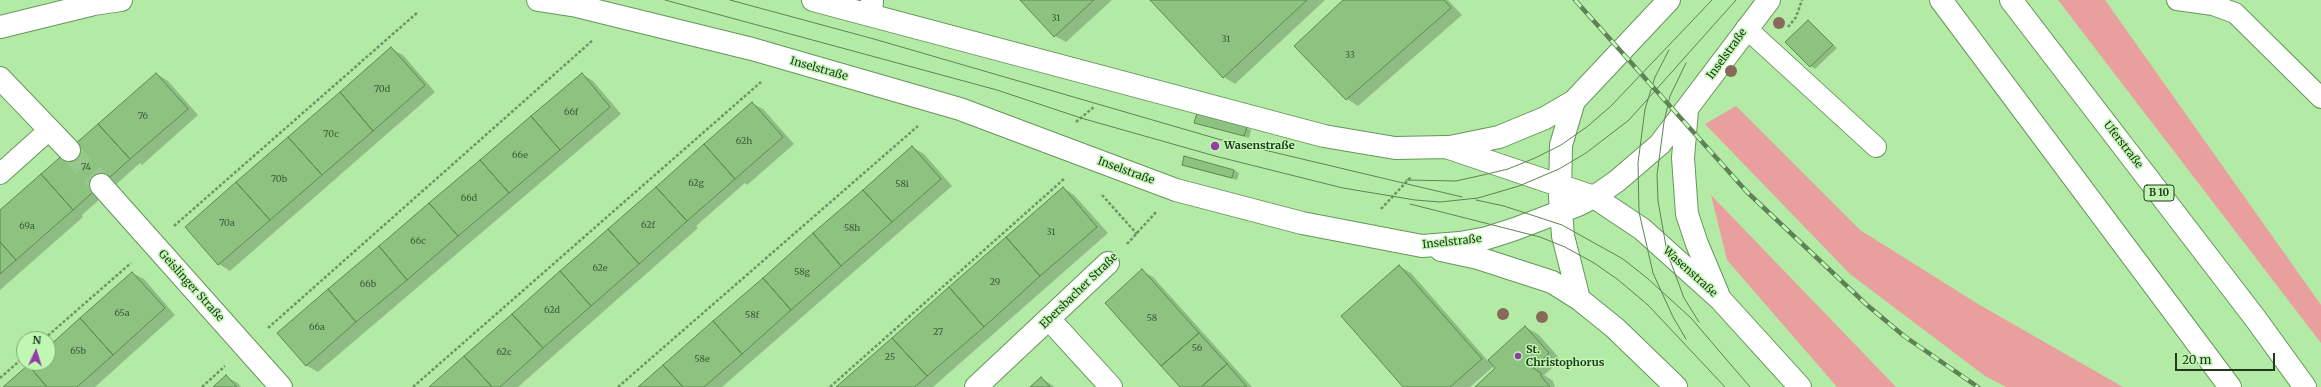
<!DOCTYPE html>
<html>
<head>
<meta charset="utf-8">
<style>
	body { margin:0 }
	#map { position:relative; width:2321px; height:387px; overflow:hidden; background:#b3eaa6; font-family:Merriweather,serif }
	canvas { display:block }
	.north { position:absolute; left:16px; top:331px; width:40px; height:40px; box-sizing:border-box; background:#c0f7b3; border:1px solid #81ab77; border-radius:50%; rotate:4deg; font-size:11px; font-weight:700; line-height:16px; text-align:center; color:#23391e }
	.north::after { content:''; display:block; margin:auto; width:14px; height:18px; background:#933ba7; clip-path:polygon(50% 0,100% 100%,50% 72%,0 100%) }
	.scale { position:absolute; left:2175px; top:353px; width:100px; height:18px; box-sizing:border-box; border:2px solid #23391e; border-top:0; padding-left:5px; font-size:12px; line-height:14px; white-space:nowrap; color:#23391e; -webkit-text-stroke:3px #c0f7b3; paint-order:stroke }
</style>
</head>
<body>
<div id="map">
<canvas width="2321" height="387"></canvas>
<div class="north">N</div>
<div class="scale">20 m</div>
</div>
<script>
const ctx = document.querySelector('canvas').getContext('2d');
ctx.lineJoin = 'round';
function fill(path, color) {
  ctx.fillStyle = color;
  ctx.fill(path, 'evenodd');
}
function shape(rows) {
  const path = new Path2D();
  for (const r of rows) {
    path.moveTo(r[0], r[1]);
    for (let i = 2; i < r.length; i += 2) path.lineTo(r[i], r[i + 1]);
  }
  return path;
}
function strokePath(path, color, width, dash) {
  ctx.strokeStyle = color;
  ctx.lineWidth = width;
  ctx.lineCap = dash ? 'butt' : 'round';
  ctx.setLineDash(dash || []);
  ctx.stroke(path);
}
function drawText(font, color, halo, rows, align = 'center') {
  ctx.font = font + ' Merriweather,serif';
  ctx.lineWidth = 3;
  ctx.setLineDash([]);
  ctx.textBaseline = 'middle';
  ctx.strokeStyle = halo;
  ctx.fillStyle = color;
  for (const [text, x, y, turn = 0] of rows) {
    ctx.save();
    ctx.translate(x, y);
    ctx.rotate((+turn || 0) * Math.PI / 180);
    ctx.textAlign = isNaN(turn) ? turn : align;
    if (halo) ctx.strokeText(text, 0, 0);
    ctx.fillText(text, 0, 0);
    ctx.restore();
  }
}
fill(shape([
	[2058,0,2105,0,2321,305,2321,343],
	[1736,106,1860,230,1978,304,2123,387,2006,387,1985,376,1850,274,1705,124],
	[1711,195,1896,387,1837,387,1727,260]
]), '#ea9f9f');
fill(shape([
	[1022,0,1112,0,1066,42,1055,36],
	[1151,0,1325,0,1235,84,1224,77],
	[1344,0,1448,0,1462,15,1358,106,1347,99,1296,46],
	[1808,21,1837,48,1815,69,1811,66],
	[391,49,403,55,435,92,230,271,219,264,186,227],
	[157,74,168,81,198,115,142,165,140,163,82,215,83,217,0,290,0,212],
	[582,74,593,81,621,114,318,372,306,365],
	[752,103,763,109,794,144,747,185,745,183,696,226,698,228,518,387,430,387],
	[1196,122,1247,128,1251,130,1249,138],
	[912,147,924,154,952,186,722,387,640,387],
	[1185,157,1234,170,1239,173,1237,180,1188,167,1183,164],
	[1063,188,1074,195,1108,233,933,387,837,387],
	[1399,266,1411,273,1488,361,1525,327,1538,334,1561,360,1544,375,1553,381,1555,387,1476,387,1497,369,1494,366,1470,387,1405,387],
	[1142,271,1153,277,1252,387,1182,387],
	[132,273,144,279,175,315,95,387,4,387,31,363,48,363,48,348],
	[226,377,238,383,241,387,215,387],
	[1041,378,1052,385,1054,387,1031,387]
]), '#0003');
const building = shape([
	[1020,0,1094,0,1054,37,1020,0],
	[1150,0,1307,0,1223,78,1150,0],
	[1343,0,1444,0,1451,8,1346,100,1294,46,1343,0],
	[1808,20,1833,45,1810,67,1785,42,1808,20],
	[391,47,425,85,373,131,340,92,391,47],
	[156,73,188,109,130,159,98,124,156,73],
	[582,73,610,107,560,150,531,116,582,73],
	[340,92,373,131,322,175,288,137,340,92],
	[752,102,783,137,735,179,704,144,752,102],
	[1197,113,1247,127,1244,136,1194,123,1197,113],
	[531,116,560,150,509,193,480,160,531,116],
	[98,124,130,159,73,210,41,174,98,124],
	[288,137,322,175,270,220,236,182,288,137],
	[704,144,735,179,687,221,656,187,704,144],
	[912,146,941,179,892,222,863,190,912,146],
	[1184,156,1234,170,1232,178,1182,165,1184,156],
	[480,160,509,193,458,236,429,203,480,160],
	[41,174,73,210,16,260,0,242,0,210,41,174],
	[236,182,270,220,218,265,185,227,236,182],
	[656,187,687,221,639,264,608,229,656,187],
	[1063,187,1097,227,1040,276,1006,237,1063,187],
	[863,190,892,222,841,266,813,233,863,190],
	[429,203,458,236,407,280,379,246,429,203],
	[608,229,639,264,591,306,560,271,608,229],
	[813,233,841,266,791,310,763,278,813,233],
	[1006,237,1040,276,984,327,949,287,1006,237],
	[0,242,16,260,0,274,0,242],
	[379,246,407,280,356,322,328,289,379,246],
	[1399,265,1482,359,1450,387,1403,387,1341,316,1399,265],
	[1142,269,1199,333,1161,366,1105,303,1142,269],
	[560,271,591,306,543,348,512,314,560,271],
	[132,272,165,308,113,355,80,318,132,272],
	[763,278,791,310,742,354,713,321,763,278],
	[949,287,984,327,927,376,892,338,949,287],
	[328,289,356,322,306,366,277,333,328,289],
	[512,314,543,348,500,387,492,387,464,356,512,314],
	[80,318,113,355,77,387,47,387,28,365,30,363,48,363,48,347,80,318],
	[713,321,742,354,704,387,683,387,663,365,713,321],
	[1525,326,1549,353,1533,368,1541,373,1541,376,1550,387,1475,387,1495,368,1488,360,1525,326],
	[1199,333,1227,364,1201,387,1180,387,1161,366,1199,333],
	[892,338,927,376,915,387,836,387,892,338],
	[464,356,492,387,429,387,464,356],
	[1227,364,1247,387,1201,387,1227,364],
	[28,365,47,387,3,387,28,365],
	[663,365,683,387,638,387,663,365],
	[226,375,237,387,213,387,226,375],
	[1041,377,1050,387,1030,387,1041,377]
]);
fill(building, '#8dc280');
strokePath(building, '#598c4d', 1);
strokePath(shape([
	[69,150,101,185]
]), '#96c78b', 22, [22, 11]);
const service = shape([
	[2177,0,2213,5,2235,13,2321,98],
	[1746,28,1876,147],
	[0,174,49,130]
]);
const minor = shape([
	[871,15,872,0],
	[0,78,69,150],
	[101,185,281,387],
	[1049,319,1111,387],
	[976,387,1108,263]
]);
const tertiary = shape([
	[538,0,577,6,752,49,960,109,1176,190,1302,223,1422,246,1460,243,1487,238,1515,229,1578,205,1594,197,1617,181,1660,144,1769,0],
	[813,0,1324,136,1395,148,1446,147,1594,197,1642,229,1720,299,1800,387],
	[0,27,94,4,121,0],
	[1574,101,1561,145,1560,198,1563,236,1579,299],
	[1687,110,1683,158,1687,214,1697,244,1718,294],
	[1450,147,1499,137,1545,118,1574,101,1669,0],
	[1441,250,1478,258,1552,282,1579,299,1615,328,1676,387]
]);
const trunk = shape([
	[1941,0,2230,387],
	[2011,0,2255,318,2305,387]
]);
strokePath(service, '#649758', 22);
strokePath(minor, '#649758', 24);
strokePath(tertiary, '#649758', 24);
strokePath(trunk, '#649758', 24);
strokePath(shape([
	[1788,27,1796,17,1802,0],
	[1076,122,1095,106],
	[1102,195,1137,234],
	[1381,209,1411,177],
	[174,226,418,12],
	[1127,244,1156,212],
	[268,328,593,40],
	[44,339,131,263],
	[0,378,24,357],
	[202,387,225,366],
	[413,387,761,82],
	[618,387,918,126],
	[830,387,1064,179]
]), '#6e9665', 2.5, [3, 2]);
strokePath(service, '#fff', 20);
strokePath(minor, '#fff', 22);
strokePath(tertiary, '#fff', 22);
strokePath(trunk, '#fff', 22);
strokePath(shape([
	[665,0,997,90,1081,118,1215,156,1343,188,1415,200,1440,202,1478,198,1519,186,1559,169,1586,153,1629,120,1736,0],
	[730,0,874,39,1218,139,1462,197],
	[1669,50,1655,77,1645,109,1638,163,1639,212,1653,273,1673,317,1686,339],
	[1686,63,1670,96,1664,122,1657,175,1658,201,1667,252,1684,298,1699,322],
	[1406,180,1456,181,1483,175,1508,169,1535,158,1561,145,1588,126,1611,106,1712,0],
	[1476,200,1504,206,1562,225,1623,259,1647,278,1691,318,1750,387],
	[1410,204,1540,237,1565,247,1594,263,1617,279,1648,305,1725,387]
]), '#5e8256', 1);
const rail = shape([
	[1575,0,1747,192,1867,305,1904,336,1978,387]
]);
strokePath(rail, '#5e8256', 4.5);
strokePath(rail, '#c0f7b3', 3, [9]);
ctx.fillStyle = '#896957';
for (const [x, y] of [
	[1779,23],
	[1731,71],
	[1503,314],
	[1542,317]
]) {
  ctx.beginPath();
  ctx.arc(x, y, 6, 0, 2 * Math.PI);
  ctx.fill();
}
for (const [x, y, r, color] of [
	[1215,146,5,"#933ba7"],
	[1518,356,4,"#933ba7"]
]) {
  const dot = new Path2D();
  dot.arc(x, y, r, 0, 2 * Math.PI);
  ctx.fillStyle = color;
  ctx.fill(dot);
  strokePath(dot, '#c0f7b3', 1.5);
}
drawText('9px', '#3e5b36', null, [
	["31",1056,18],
	["31",1226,39],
	["33",1350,55],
	["70d",382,89],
	["66f",571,112],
	["76",143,116],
	["70c",331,134],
	["62h",744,141],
	["66e",520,155],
	["74",86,167],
	["70b",279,179],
	["62g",696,183],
	["58i",902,184],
	["66d",469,198],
	["70a",227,223],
	["62f",648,225],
	["69a",27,226],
	["58h",852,228],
	["31",1051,232],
	["66c",418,241],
	["62e",600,268],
	["58g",802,272],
	["29",995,282],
	["66b",368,284],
	["62d",552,310],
	["65a",122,313],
	["58f",752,315],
	["58",1152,318],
	["66a",317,327],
	["27",938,332],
	["56",1197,348],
	["65b",78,351],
	["62c",504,352],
	["25",890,357],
	["58e",702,359]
]);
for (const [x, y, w] of [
	[2159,193,30]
]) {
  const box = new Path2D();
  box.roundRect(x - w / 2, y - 8, w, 16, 3);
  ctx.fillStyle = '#c0f7b3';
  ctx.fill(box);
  strokePath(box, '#23391e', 1);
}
drawText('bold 10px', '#23391e', null, [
	["B 10",2159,193]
]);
drawText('11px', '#23391e', '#c0f7b3', [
	["Inselstraße",1727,54,-54],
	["Inselstraße",819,69,16],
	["Uferstraße",2123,145,52],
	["Inselstraße",1126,171,20],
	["Inselstraße",1452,242,-6],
	["Wasenstraße",1690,272,42],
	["Geislinger Straße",191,286,48],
	["Ebersbacher Straße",1079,291,-44]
]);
drawText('bold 11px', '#23391e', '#c0f7b3', [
	["Wasenstraße",1224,146],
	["St.",1526,350],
	["Christophorus",1526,363]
], 'left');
</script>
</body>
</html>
